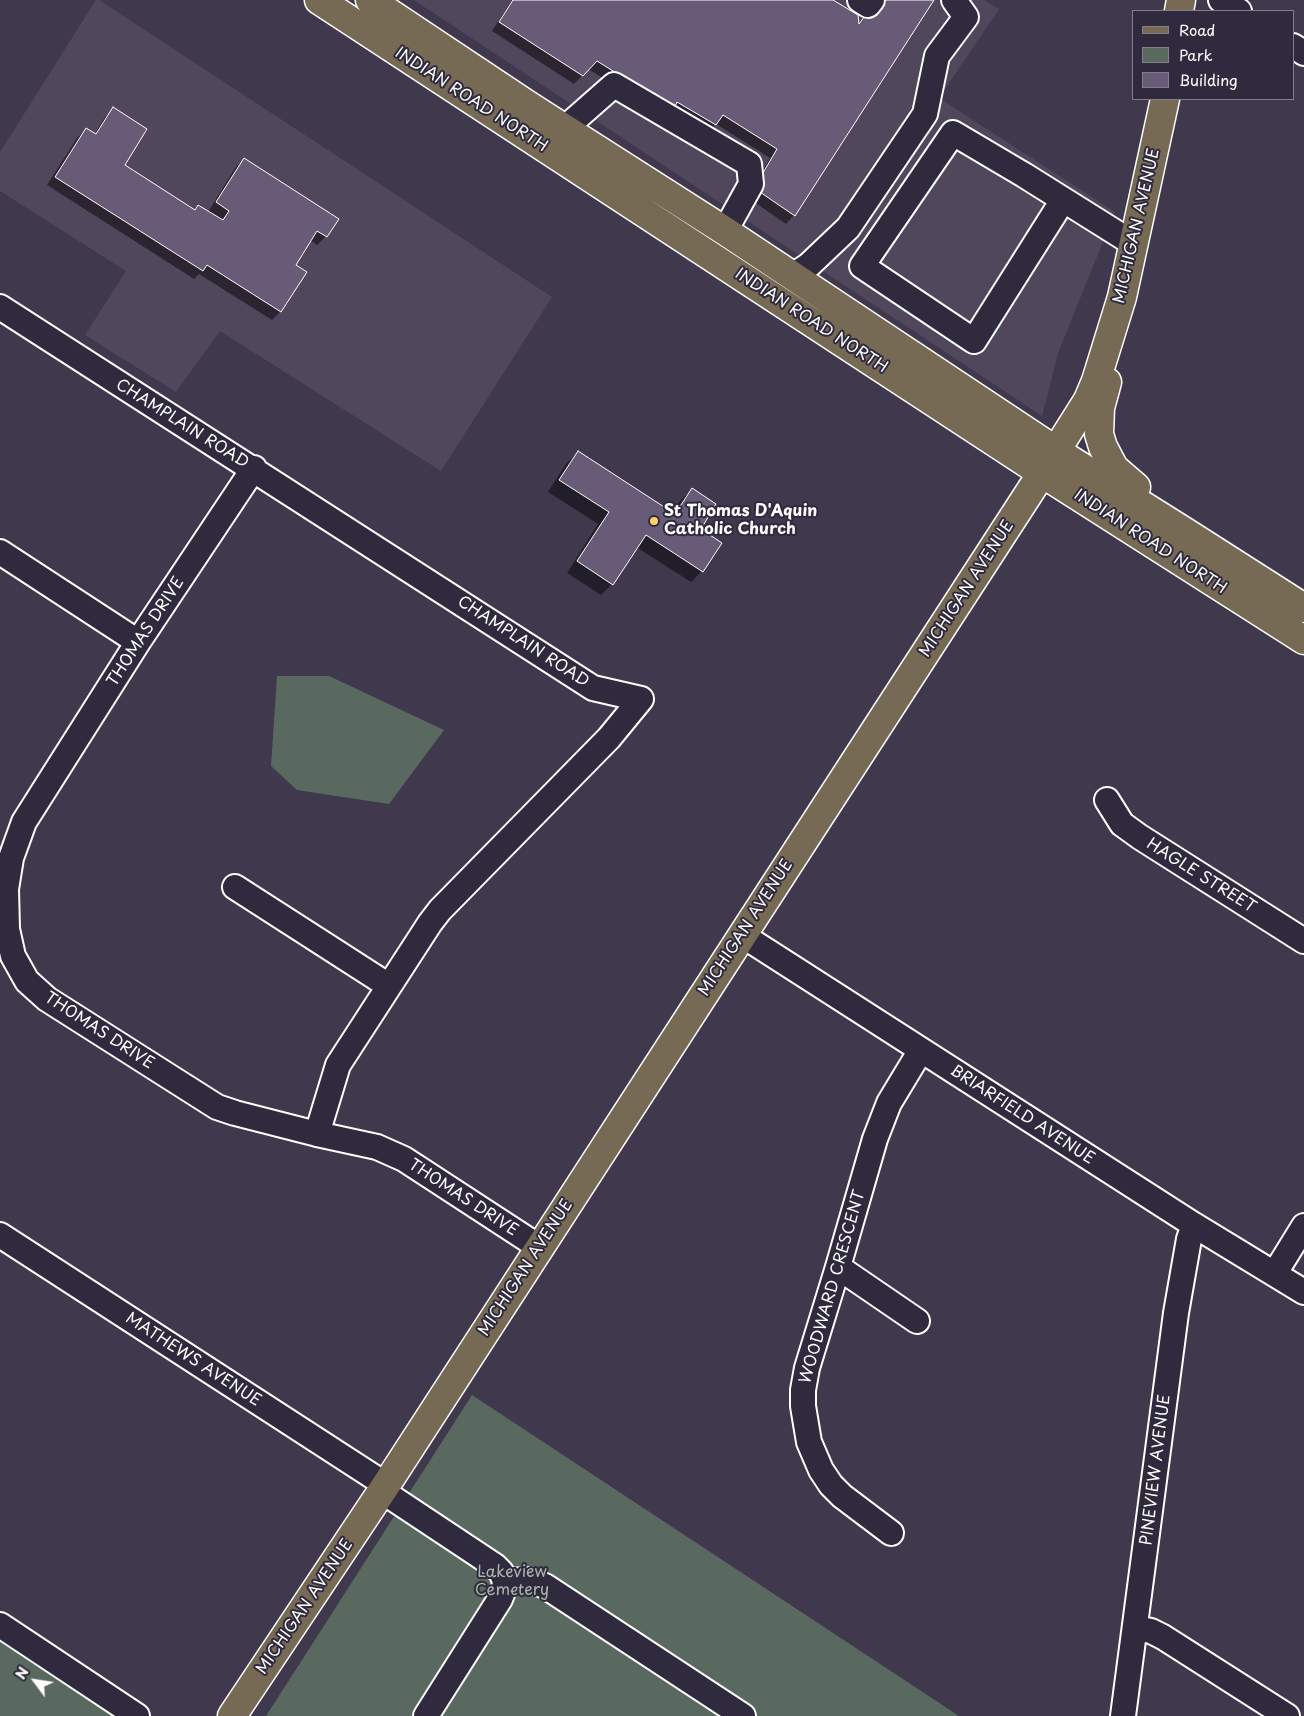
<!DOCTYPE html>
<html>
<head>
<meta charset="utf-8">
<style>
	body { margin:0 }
	#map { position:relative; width:1304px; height:1716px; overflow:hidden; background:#40394e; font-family:"Playpen Sans",sans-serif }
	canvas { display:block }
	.legend { position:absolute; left:1132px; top:10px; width:162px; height:90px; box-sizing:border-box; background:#2f2a3d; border:1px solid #827f8b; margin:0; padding:6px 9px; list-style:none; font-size:15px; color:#fff }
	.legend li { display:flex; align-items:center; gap:10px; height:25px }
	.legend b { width:25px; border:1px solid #827f8b }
	.north { position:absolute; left:10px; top:1656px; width:50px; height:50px; -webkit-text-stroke:4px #2f2a3d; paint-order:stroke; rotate:301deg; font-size:14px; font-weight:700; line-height:20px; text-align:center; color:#fff }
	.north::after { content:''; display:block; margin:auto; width:18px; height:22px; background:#fff; clip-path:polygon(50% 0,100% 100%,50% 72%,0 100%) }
</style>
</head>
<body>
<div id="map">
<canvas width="1304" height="1716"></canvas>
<ul class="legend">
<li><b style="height:6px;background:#776a54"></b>Road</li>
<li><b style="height:14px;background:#5a695f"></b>Park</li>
<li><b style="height:14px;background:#685b77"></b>Building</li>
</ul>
<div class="north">N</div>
</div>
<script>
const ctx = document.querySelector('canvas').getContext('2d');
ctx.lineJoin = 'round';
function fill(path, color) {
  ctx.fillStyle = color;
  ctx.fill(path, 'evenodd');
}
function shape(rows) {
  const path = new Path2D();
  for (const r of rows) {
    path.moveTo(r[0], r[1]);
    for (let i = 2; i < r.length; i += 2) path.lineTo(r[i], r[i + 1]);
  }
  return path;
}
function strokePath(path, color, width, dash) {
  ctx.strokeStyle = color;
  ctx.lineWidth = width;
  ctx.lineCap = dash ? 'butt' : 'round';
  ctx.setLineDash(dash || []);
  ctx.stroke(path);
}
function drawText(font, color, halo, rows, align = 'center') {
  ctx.font = font + ' "Playpen Sans",sans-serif';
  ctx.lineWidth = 4;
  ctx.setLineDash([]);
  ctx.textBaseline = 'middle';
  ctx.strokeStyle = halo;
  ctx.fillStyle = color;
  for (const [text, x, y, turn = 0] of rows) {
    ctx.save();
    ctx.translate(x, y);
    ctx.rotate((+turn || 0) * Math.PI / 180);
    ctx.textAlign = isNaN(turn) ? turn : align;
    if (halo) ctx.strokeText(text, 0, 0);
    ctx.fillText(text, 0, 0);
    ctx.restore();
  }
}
fill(shape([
	[96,0,99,0,552,297,441,471,220,331,176,392,85,335,126,271,0,191,0,152],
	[414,0,984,0,999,9,939,98,1115,212,1058,353,1042,416]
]), '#50475d');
fill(shape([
	[277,676,329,676,444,730,389,804,297,790,271,766],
	[472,1395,959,1716,266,1716],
	[0,1631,114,1716,0,1716]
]), '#5a695f');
fill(shape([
	[512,0,831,0,858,24,874,0,933,0,794,215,786,224,747,197,770,158,716,124,707,133,665,116,588,69,574,84,492,31],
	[113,109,123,165,194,210,199,206,208,212,235,168,244,160,337,219,326,236,317,245,310,240,294,265,280,312,272,320,199,274,194,279,47,185,77,138,86,129,94,135,105,117],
	[578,452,672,513,680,501,692,489,699,529,702,571,691,582,636,547,612,584,601,595,567,573,598,524,548,492,566,464]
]), '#0007');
const building = shape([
	[513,0,833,0,858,15,859,24,876,0,934,0,795,216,754,188,777,149,723,115,716,125,677,102,674,109,597,61,583,76,499,22,513,0],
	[113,107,147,129,125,165,195,210,198,205,223,220,229,211,216,202,244,158,339,219,327,237,317,231,296,265,307,272,281,312,207,265,203,271,55,177,86,128,96,134,113,107],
	[578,451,675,514,692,488,716,504,701,529,722,543,703,572,646,535,613,585,577,561,609,512,559,480,578,451]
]);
fill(building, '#685b77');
strokePath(building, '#fff', 1);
const minor = shape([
	[860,0,868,5,872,0],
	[1221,0,1239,11],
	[1293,46,1304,53],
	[564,129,614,85,749,164,751,184,725,231],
	[1063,200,974,341,862,266,953,133,1024,175,1134,244],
	[793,276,809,265,848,228,925,114,937,56,966,17,954,0],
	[0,307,593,688,641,699,609,738,440,910,430,923,338,1065,317,1134],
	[254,468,138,642,24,822,11,858,6,889,7,929,13,956,27,981,47,999,217,1107,235,1113,317,1134,377,1147,404,1159,539,1247],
	[0,552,138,642],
	[1107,800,1122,824,1140,837,1304,941],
	[235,887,389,986],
	[742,935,1194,1225,1304,1292],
	[0,1235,386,1485],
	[838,1267,917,1321],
	[1275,1273,1304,1226],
	[382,1491,495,1566,501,1572,505,1581,529,1580,545,1586,743,1716],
	[891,1533,842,1496,831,1485,821,1470,809,1442,803,1406,803,1390,807,1368,838,1267,875,1139,889,1103,921,1050],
	[0,1625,137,1716],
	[1136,1628,1151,1631,1163,1637,1287,1716],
	[426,1716,500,1599,504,1589,505,1581],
	[1123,1716,1176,1313,1189,1239,1194,1225]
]);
const major = shape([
	[319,0,1042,473,1304,640],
	[370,0,529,106,725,231,1056,451,1185,532,1304,608],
	[1179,11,1181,0],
	[1107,382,1100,408,1099,434,1103,447,1114,468,1136,487],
	[232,1716,386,1485,1042,473,1088,400,1096,381,1122,297,1165,99]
]);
strokePath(minor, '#fff', 28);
strokePath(major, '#fff', 31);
strokePath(minor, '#2f2a3d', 24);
strokePath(major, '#776a54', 28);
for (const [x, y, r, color] of [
	[654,521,5,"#ffd166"]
]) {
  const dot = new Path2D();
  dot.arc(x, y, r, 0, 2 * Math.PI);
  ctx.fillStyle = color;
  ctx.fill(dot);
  strokePath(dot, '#2f2a3d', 2);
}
drawText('16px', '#fff', '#2f2a3d', [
	["INDIAN ROAD NORTH",471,100,33],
	["MICHIGAN AVENUE",1137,226,-77],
	["INDIAN ROAD NORTH",811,321,33],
	["CHAMPLAIN ROAD",182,424,32],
	["INDIAN ROAD NORTH",1150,542,33],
	["MICHIGAN AVENUE",967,589,-57],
	["THOMAS DRIVE",146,632,-57],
	["CHAMPLAIN ROAD",523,642,33],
	["HAGLE STREET",1201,876,32],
	["MICHIGAN AVENUE",746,928,-57],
	["THOMAS DRIVE",99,1031,33],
	["BRIARFIELD AVENUE",1022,1115,33],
	["THOMAS DRIVE",463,1198,33],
	["MICHIGAN AVENUE",526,1268,-57],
	["WOODWARD CRESCENT",833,1287,-74],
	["MATHEWS AVENUE",193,1360,33],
	["PINEVIEW AVENUE",1156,1470,-83],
	["MICHIGAN AVENUE",305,1607,-56]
]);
drawText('bold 16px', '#fff', '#2f2a3d', [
	["St Thomas D'Aquin",664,512],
	["Catholic Church",664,530]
], 'left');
drawText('16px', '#acb4af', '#2f2a3d', [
	["Lakeview",512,1573],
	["Cemetery",512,1591]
]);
</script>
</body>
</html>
